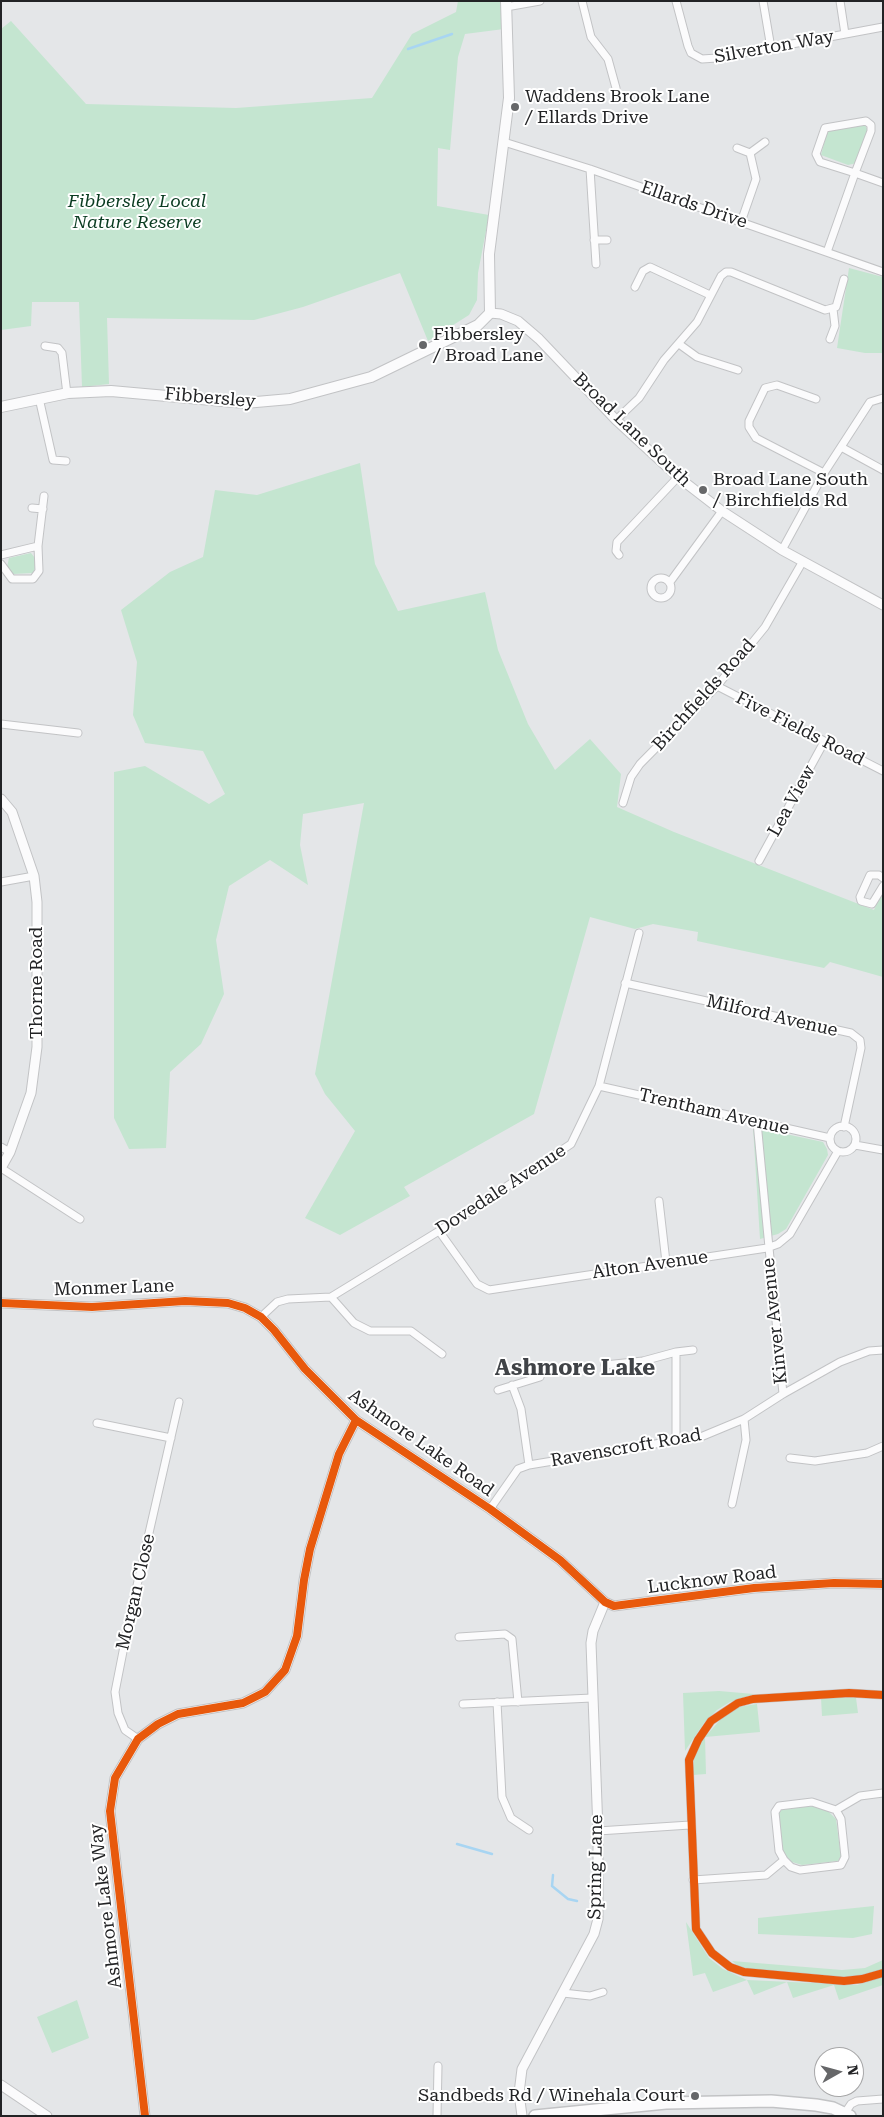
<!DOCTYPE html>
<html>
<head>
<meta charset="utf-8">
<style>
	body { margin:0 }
	#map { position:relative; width:884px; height:2117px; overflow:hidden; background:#e4e6e8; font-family:"Roboto Serif",serif }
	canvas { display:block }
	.frame { position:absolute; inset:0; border:2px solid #222325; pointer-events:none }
	.north { position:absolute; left:814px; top:2047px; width:50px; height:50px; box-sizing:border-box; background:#fff; border:1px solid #a7a7a8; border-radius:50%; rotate:83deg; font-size:14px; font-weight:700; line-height:20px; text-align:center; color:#222325 }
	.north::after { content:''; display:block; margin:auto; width:18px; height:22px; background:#666769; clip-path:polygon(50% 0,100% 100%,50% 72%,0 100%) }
</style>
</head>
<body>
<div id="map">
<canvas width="884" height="2117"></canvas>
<div class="frame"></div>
<div class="north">N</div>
</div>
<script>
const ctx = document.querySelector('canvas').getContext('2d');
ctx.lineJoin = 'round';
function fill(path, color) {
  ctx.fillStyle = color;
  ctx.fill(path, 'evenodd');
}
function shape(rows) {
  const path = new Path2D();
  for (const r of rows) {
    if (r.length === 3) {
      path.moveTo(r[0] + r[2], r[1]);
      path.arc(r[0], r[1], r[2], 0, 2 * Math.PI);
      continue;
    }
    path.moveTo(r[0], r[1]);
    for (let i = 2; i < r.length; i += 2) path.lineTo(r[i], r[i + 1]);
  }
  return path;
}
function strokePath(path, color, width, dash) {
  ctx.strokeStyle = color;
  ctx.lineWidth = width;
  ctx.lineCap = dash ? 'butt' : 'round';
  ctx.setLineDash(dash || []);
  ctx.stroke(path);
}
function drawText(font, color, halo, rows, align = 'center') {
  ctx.font = font + ' "Roboto Serif",serif';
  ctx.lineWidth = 4;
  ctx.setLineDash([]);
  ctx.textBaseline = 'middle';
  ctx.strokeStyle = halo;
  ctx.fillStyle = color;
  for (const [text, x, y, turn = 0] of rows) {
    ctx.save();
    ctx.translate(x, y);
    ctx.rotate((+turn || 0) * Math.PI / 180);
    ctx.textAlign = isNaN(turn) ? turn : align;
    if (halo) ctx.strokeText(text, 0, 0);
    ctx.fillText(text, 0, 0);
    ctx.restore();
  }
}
fill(shape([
	[458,1,501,1,504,29,465,34,458,57,450,150,438,148,437,206,489,215,478,273,477,300,469,315,428,341,400,273,303,307,254,320,107,318,109,384,82,387,79,302,32,302,31,326,1,330,1,29,11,21,86,104,236,108,372,98,412,34,456,12],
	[864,124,868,130,857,163,848,165,821,155,827,132,833,128],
	[849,268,883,277,883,353,865,353,837,348],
	[360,463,375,564,398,611,485,592,498,650,528,724,555,770,590,739,621,774,617,807,674,832,874,910,880,896,883,896,883,977,830,962,824,968,697,941,698,932,653,924,635,929,590,917,534,1114,404,1187,410,1196,340,1235,305,1218,355,1131,325,1094,315,1074,364,803,303,814,300,845,308,885,270,860,229,886,216,940,224,994,201,1044,170,1072,166,1148,129,1149,114,1118,114,772,145,766,209,804,225,794,203,751,145,743,133,715,137,662,121,610,170,572,203,557,215,490,257,495],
	[31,553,35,558,36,566,33,573,13,574,7,567,9,558],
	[753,1127,823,1142,827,1149,828,1155,786,1229,778,1234,760,1239],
	[719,1691,754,1694,730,1702,717,1710,704,1723,685,1751,683,1693],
	[821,1698,856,1698,858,1713,822,1716],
	[757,1704,760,1732,705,1737,706,1774,693,1775,694,1754,705,1737,721,1719,738,1707],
	[816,1806,826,1809,836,1819,841,1856,838,1861,802,1865,792,1862,784,1854,780,1841,778,1815,781,1810,788,1808],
	[874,1906,872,1934,853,1938,758,1934,758,1918],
	[686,1922,709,1958,723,1969,747,1980,857,1985,883,1977,883,1985,839,2000,834,1985,793,1998,787,1982,754,1995,747,1980,713,1992,705,1973,693,1976],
	[883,1960,883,1968,880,1970,858,1977,836,1978,742,1969,732,1961,842,1970,865,1968],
	[77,2000,89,2038,52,2053,37,2017]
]), '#c4e5d0');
strokePath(shape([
	[408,49,452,34],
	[457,1844,492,1854],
	[553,1875,552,1886,568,1899,577,1901]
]), '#a8d5f2', 2.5);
const minor = shape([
	[582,1,591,37,608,59,616,88],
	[676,1,688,46,691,53,702,59,717,58,883,27],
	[763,1,771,48],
	[840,1,845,34],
	[506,7,540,1],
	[504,142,590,169,883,272],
	[737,148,750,153,765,142],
	[590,169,596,264],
	[741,222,756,179,750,153],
	[594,240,607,240],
	[827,252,855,173,871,131,871,125,866,121,825,128,816,154,820,162,855,173,883,183],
	[635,287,643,271,650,267,710,295],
	[830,339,835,326,833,309],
	[679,344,697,357,738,370],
	[45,346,58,348,62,353,67,394],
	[39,398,53,460,66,461],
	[816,399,777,385,765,388,749,421,749,427,756,438,824,473],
	[616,420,639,398,664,360,697,322,721,276,726,272,731,272,825,310,836,307,844,279],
	[841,447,883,470],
	[32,508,43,509],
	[782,550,824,473,870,402,883,398],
	[1,555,38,546,44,496],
	[619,555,616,551,617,542,678,477],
	[1,564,12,579,33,579,39,571,38,546],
	[661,588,10],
	[670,582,722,511],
	[717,686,883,771],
	[1,724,78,733],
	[623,803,631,777,640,764,717,686,765,627,803,561],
	[759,861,824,742],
	[883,878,879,875,870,875,860,897,861,901,872,904,883,886],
	[1,882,34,876],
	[625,983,851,1033,860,1040,861,1048,844,1127],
	[599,1086,830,1138],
	[757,1122,783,1394],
	[843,1139,13],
	[855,1145,883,1150],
	[1,1147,10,1152],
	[1,1168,80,1219],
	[659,1201,666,1262],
	[439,1231,477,1284,489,1290,767,1248,778,1244,790,1234,838,1151],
	[331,1297,354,1323,370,1331,411,1331,442,1354],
	[261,1317,277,1302,288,1299,331,1297,439,1231,571,1144,599,1086,639,933],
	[676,1352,676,1442],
	[605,1365,643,1361,676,1352,693,1350],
	[512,1385,521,1409,529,1465],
	[498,1390,540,1377],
	[97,1423,171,1438],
	[790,1458,815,1461,867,1453,883,1446],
	[732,1504,746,1440,744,1419],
	[490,1509,518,1469,529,1465,703,1436,744,1419,783,1394,840,1362,869,1351,883,1350],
	[459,1637,505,1634,512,1639,518,1702],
	[883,1695,849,1693,753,1699,738,1703,711,1721,698,1740,689,1760,696,1929,712,1953,730,1967,744,1972,844,1981,862,1979,883,1973],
	[497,1702,502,1797,511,1818,529,1830],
	[463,1704,592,1698],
	[138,1739,125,1730,118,1713,115,1692,130,1616,179,1402],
	[598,1831,690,1825],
	[784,1860,779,1851,775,1812,779,1806,812,1802,836,1810],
	[693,1880,766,1875,784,1860,791,1867,800,1870,841,1865,845,1857,841,1819,836,1810,860,1796,883,1793],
	[563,1993,590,1996,603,1992],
	[845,2113,851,2104,857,2101,883,2099],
	[437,2116,438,2066]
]);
const tertiary = shape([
	[490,313,501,314,518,321,539,339,616,420,678,477,722,511,782,550,883,605],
	[1,799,12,812,34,876,37,902,37,1047,31,1093,10,1152,1,1168],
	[1,1303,92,1307,185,1301,228,1303,245,1308,261,1317,274,1330,305,1369,356,1420,490,1509,560,1560,605,1602,614,1606,754,1588,834,1583,883,1584],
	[1,2085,47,2116],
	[145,2116,110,1811,115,1778,138,1739,158,1724,178,1714,243,1703,265,1692,285,1670,297,1636,304,1580,310,1549,339,1454,356,1420],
	[522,2116,519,2093,522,2069,594,1934,598,1919,598,1831,591,1643,593,1631,605,1602]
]);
const secondary = shape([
	[1,407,68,393,111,391,245,403,290,399,371,377,478,325,490,313,489,254,509,98,506,1]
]);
const primary = shape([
	[535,2116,666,2103,771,2101,816,2105,833,2108,850,2116]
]);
strokePath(minor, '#c2c3c5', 9);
strokePath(tertiary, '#c2c3c5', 11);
strokePath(secondary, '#c2c3c5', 12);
strokePath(primary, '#c2c3c5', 14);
strokePath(minor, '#fbfbfc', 7);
strokePath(tertiary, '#fbfbfc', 9);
strokePath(secondary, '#fbfbfc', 10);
strokePath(primary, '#fbfbfc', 11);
strokePath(shape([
	[1,1303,92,1307,185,1301,228,1303,245,1308,261,1317,274,1330,305,1369,356,1420,490,1509,560,1560,605,1602,614,1606,754,1588,834,1583,883,1584],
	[883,1695,849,1693,753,1699,738,1703,711,1721,698,1740,689,1760,696,1929,712,1953,730,1967,744,1972,844,1981,862,1979,883,1973],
	[145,2116,110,1811,115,1778,138,1739,158,1724,178,1714,243,1703,265,1692,285,1670,297,1636,304,1580,310,1549,339,1454,356,1420]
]), '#e8590c', 8);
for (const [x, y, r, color] of [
	[515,107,5,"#666769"],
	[423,345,5,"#666769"],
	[703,490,5,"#666769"],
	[695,2096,5,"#666769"]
]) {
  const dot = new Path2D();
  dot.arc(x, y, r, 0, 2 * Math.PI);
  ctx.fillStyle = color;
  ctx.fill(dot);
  strokePath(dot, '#fff', 2);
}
drawText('18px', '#222325', '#fff', [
	["Silverton Way",774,47,-10],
	["Ellards Drive",694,205,19],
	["Fibbersley",210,398,5],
	["Broad Lane South",632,430,44],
	["Birchfields Road",704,695,-48],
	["Five Fields Road",800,729,27],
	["Lea View",792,801,-61],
	["Thorne Road",37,983,-90],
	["Milford Avenue",772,1016,13],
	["Trentham Avenue",714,1112,13],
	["Dovedale Avenue",501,1190,-33],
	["Alton Avenue",650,1265,-8],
	["Monmer Lane",114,1288,-2],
	["Kinver Avenue",775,1321,-96],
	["Ashmore Lake Road",421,1443,35],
	["Ravenscroft Road",626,1448,-10],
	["Lucknow Road",712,1580,-7],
	["Morgan Close",136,1592,-77],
	["Spring Lane",596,1867,-89],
	["Ashmore Lake Way",106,1906,-97]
]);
drawText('18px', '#222325', '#fff', [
	["Waddens Brook Lane",525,97],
	["/ Ellards Drive",525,118],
	["Fibbersley",433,335],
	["/ Broad Lane",433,356],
	["Broad Lane South",713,480],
	["/ Birchfields Rd",713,501],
	["Sandbeds Rd / Winehala Court",685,2096,"right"]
], 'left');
drawText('italic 18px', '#0a3c21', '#fff', [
	["Fibbersley Local",137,202],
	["Nature Reserve",137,223]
]);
drawText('bold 22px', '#404347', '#fff', [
	["Ashmore Lake",575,1369]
]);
</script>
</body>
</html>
